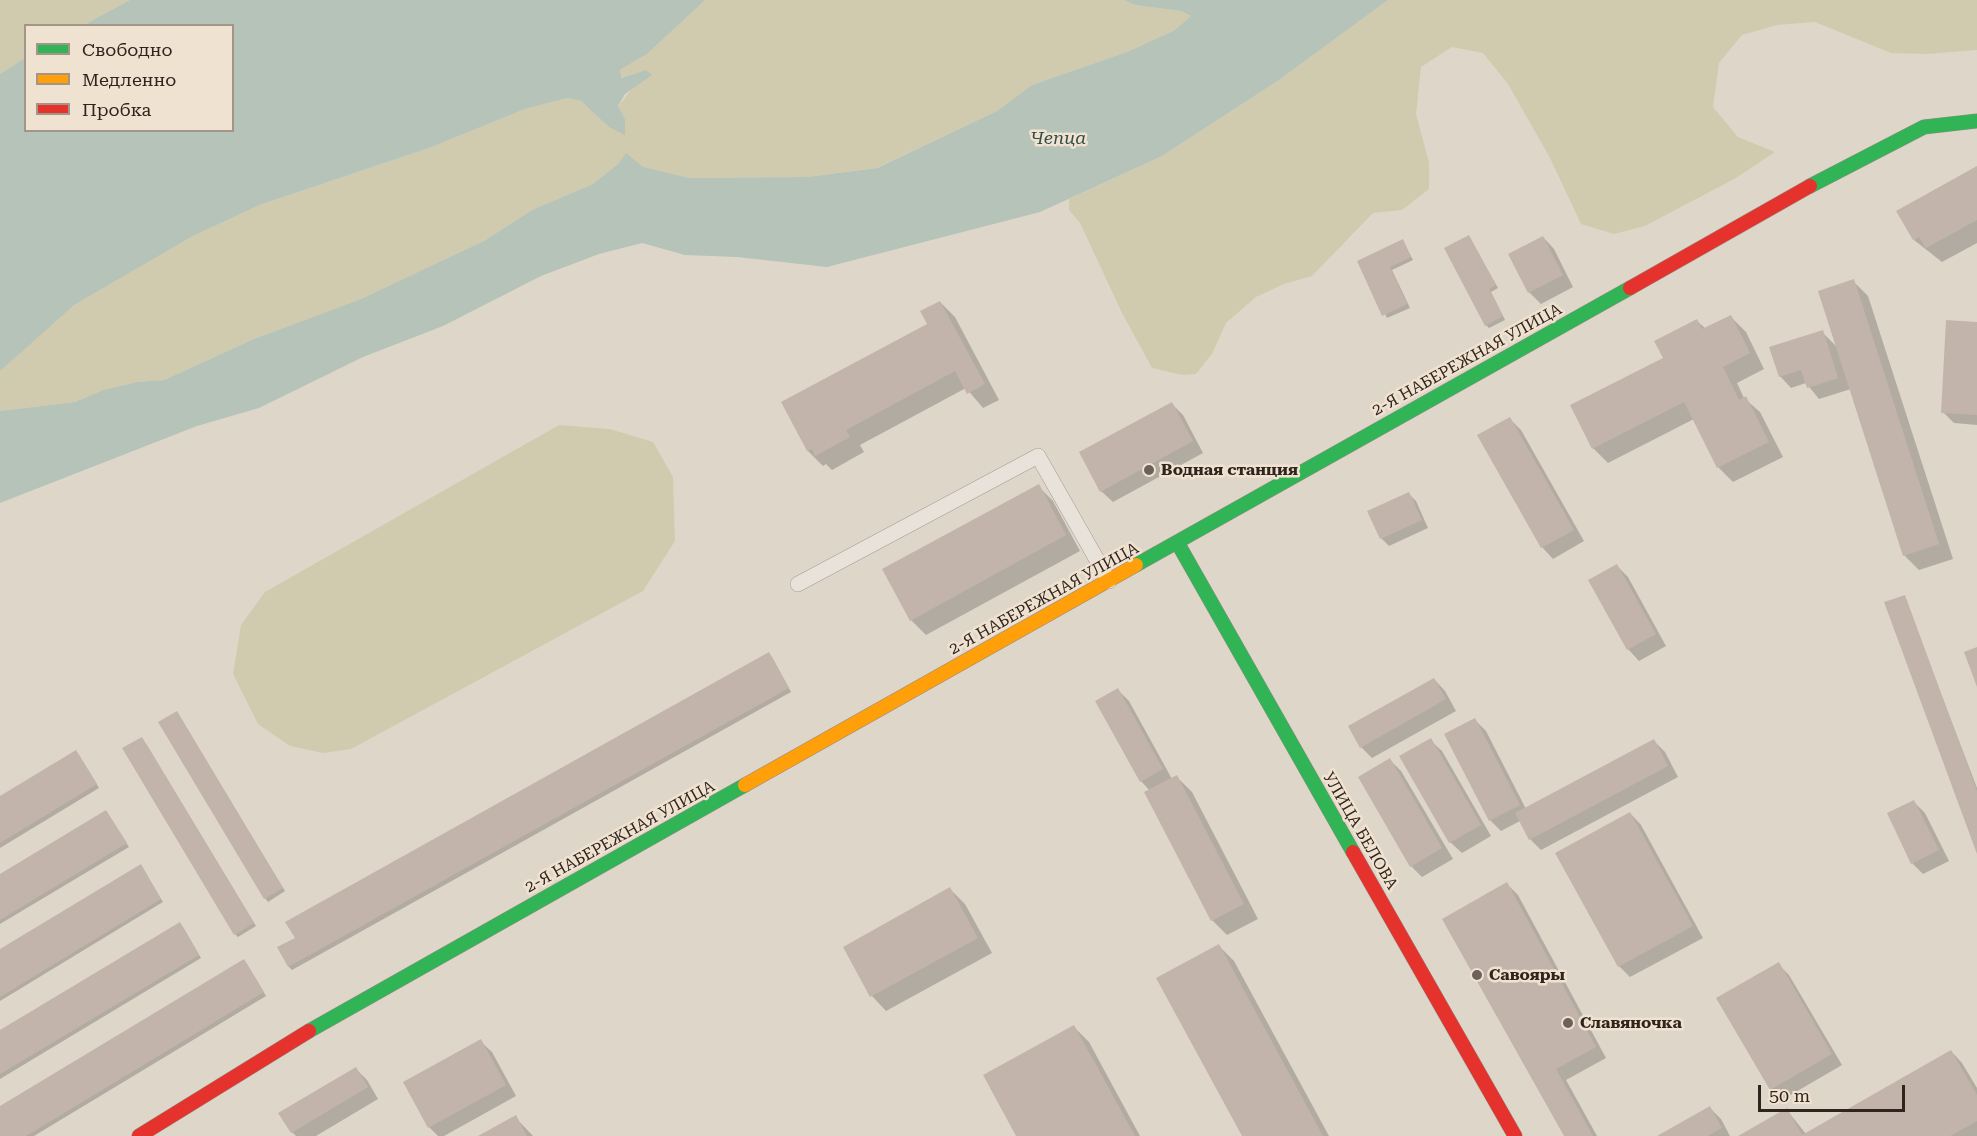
<!DOCTYPE html>
<html>
<head>
<meta charset="utf-8">
<style>
	body { margin:0 }
	#map { position:relative; width:1977px; height:1136px; overflow:hidden; background:#dfd6ca; font-family:"Roboto Serif",serif }
	canvas { display:block }
	.legend { position:absolute; left:24px; top:24px; width:210px; height:108px; box-sizing:border-box; background:#f0e2d0; border:2px solid #a39689; margin:0; padding:8px 10px; list-style:none; font-size:18px; color:#30241e }
	.legend li { display:flex; align-items:center; gap:12px; height:30px }
	.legend b { width:30px; border:2px solid #a39689 }
	.scale { position:absolute; left:1758px; top:1085px; width:147px; height:27px; box-sizing:border-box; border:3px solid #30241e; border-top:0; padding-left:8px; font-size:18px; line-height:21px; white-space:nowrap; color:#30241e; -webkit-text-stroke:4px #f0e2d0; paint-order:stroke }
</style>
</head>
<body>
<div id="map">
<canvas width="1977" height="1136"></canvas>
<ul class="legend">
<li><b style="height:8px;background:#30b455"></b>Свободно</li>
<li><b style="height:8px;background:#ff9f0a"></b>Медленно</li>
<li><b style="height:8px;background:#e5322d"></b>Пробка</li>
</ul>
<div class="scale">50 m</div>
</div>
<script>
const ctx = document.querySelector('canvas').getContext('2d');
ctx.lineJoin = 'round';
function fill(path, color) {
  ctx.fillStyle = color;
  ctx.fill(path, 'evenodd');
}
function shape(rows) {
  const path = new Path2D();
  for (const r of rows) {
    path.moveTo(r[0], r[1]);
    for (let i = 2; i < r.length; i += 2) path.lineTo(r[i], r[i + 1]);
  }
  return path;
}
function strokePath(path, color, width, dash) {
  ctx.strokeStyle = color;
  ctx.lineWidth = width;
  ctx.lineCap = dash ? 'butt' : 'round';
  ctx.setLineDash(dash || []);
  ctx.stroke(path);
}
function drawText(font, color, halo, rows, align = 'center') {
  ctx.font = font + ' "Roboto Serif",serif';
  ctx.lineWidth = 5;
  ctx.setLineDash([]);
  ctx.textBaseline = 'middle';
  ctx.strokeStyle = halo;
  ctx.fillStyle = color;
  for (const [text, x, y, turn = 0] of rows) {
    ctx.save();
    ctx.translate(x, y);
    ctx.rotate((+turn || 0) * Math.PI / 180);
    ctx.textAlign = isNaN(turn) ? turn : align;
    if (halo) ctx.strokeText(text, 0, 0);
    ctx.fillText(text, 0, 0);
    ctx.restore();
  }
}
fill(shape([
	[0,0,130,0,84,25,26,26,25,58,0,74],
	[705,0,1124,0,1135,5,1181,11,1191,16,1175,30,1127,52,1032,85,997,111,876,168,807,177,689,178,619,163,593,184,532,210,484,241,436,264,361,299,254,339,164,380,137,382,103,390,75,402,0,411,0,371,42,331,74,305,193,236,262,204,429,148,525,109,567,98,581,101,609,127,625,119,618,107,646,70,620,78,620,70,647,54],
	[1388,0,1977,0,1977,50,1926,54,1891,53,1815,22,1777,25,1742,35,1719,63,1713,107,1738,137,1775,152,1736,178,1645,226,1614,234,1581,224,1550,158,1508,84,1483,53,1452,47,1421,67,1416,114,1429,162,1429,189,1402,210,1373,213,1312,276,1284,284,1256,297,1226,323,1212,354,1196,374,1182,375,1152,368,1122,313,1080,223,1069,210,1069,199,1162,156,1279,80],
	[559,425,610,429,653,442,673,477,675,541,643,591,351,749,323,753,290,746,258,724,233,674,241,625,265,592]
]), '#d0cbae');
fill(shape([
	[130,0,705,0,647,54,620,70,621,78,646,70,652,75,625,94,618,106,625,119,625,135,609,127,581,101,567,98,525,109,429,148,262,204,193,236,74,305,0,371,0,74,25,58,26,130,232,130,232,26,84,25],
	[1124,0,1388,0,1279,80,1162,156,1040,212,827,267,737,257,685,255,642,243,599,254,541,276,443,326,363,357,259,408,197,426,0,503,0,411,75,402,103,390,137,382,164,380,254,339,361,299,484,241,532,210,593,184,619,163,626,153,643,167,689,178,807,177,877,168,997,111,1032,85,1127,52,1175,30,1191,16,1181,11,1135,5]
]), '#b5c3b8');
fill(shape([
	[1977,168,1977,243,1942,262,1914,240],
	[1469,237,1498,288,1491,292,1505,320,1489,328,1486,325],
	[1543,237,1554,249,1573,287,1541,304,1529,292,1510,254],
	[1403,241,1413,260,1392,270,1410,308,1387,318,1359,262],
	[1853,281,1868,296,1953,559,1919,570,1904,555,1851,389,1819,399,1806,383,1791,388,1780,376,1822,332,1837,347],
	[940,302,955,317,999,400,983,408,966,388,860,445,864,452,832,470,826,464,823,466,808,451,783,402,929,324],
	[1731,317,1746,332,1764,369,1737,383,1744,398,1760,412,1783,457,1733,482,1718,467,1694,419,1608,463,1593,448,1665,359,1697,321,1706,329],
	[1977,324,1977,425,1954,423,1943,412],
	[1172,404,1183,415,1203,453,1113,502,1101,491],
	[1510,419,1521,430,1584,541,1553,559,1542,547],
	[1038,486,1053,501,1080,551,926,635,911,620],
	[1409,494,1416,501,1428,528,1389,546,1381,538,1369,512],
	[1617,566,1628,577,1666,646,1639,661,1628,649],
	[1904,597,1977,788,1977,850],
	[772,657,791,692,292,970,289,967,279,948],
	[1434,679,1445,691,1456,711,1372,758,1361,747],
	[1118,690,1129,701,1172,779,1177,777,1192,792,1258,919,1227,935,1212,920,1150,791,1141,781,1097,702],
	[177,713,285,891,268,902,265,898],
	[1475,720,1486,731,1526,809,1654,741,1665,752,1678,777,1541,850,1530,839,1520,821,1501,831,1490,820],
	[1430,740,1442,751,1491,836,1462,853,1450,842,1401,757],
	[145,742,256,926,238,937,235,934],
	[79,755,99,788,0,848,0,798],
	[1390,760,1401,771,1453,859,1422,877,1411,866],
	[1914,802,1925,813,1949,861,1923,874,1912,863],
	[106,812,129,847,0,924,0,876],
	[1630,813,1641,825,1703,938,1630,977,1619,966],
	[143,869,163,902,0,1001,0,951],
	[1507,884,1518,895,1606,1058,1566,1080,1597,1136,1566,1136],
	[950,889,965,904,992,953,886,1011,872,996],
	[183,927,201,958,0,1079,0,1031],
	[1219,946,1234,961,1329,1136,1244,1136],
	[247,964,266,996,34,1136,0,1136,0,1108],
	[1778,964,1789,975,1842,1065,1782,1100,1771,1089],
	[1074,1027,1089,1042,1140,1136,1017,1136],
	[480,1041,492,1052,516,1096,444,1136,438,1136,429,1127],
	[1951,1051,1962,1063,1977,1088,1977,1136,1741,1136,1787,1110,1806,1134],
	[356,1069,367,1080,378,1099,316,1136,296,1136,292,1132],
	[1710,1108,1721,1119,1730,1136,1660,1136],
	[515,1117,533,1136,481,1136]
]), '#0003');
fill(shape([
	[1977,166,1977,220,1926,248,1919,237,1913,240,1896,211],
	[1469,235,1496,285,1489,289,1503,316,1485,326,1444,248],
	[1543,236,1563,275,1528,293,1508,254],
	[1403,239,1411,257,1390,267,1407,304,1382,316,1357,261],
	[1854,279,1939,544,1903,556,1818,291],
	[940,301,985,384,967,394,955,371,846,430,850,437,815,456,812,449,807,451,781,402,927,324,920,311],
	[1731,315,1750,353,1723,367,1739,400,1746,396,1769,442,1717,468,1684,402,1592,449,1570,405,1663,358,1654,341,1697,319,1702,329],
	[1946,320,1977,322,1977,415,1941,413],
	[1823,330,1838,378,1807,388,1801,370,1779,377,1769,347],
	[1172,402,1193,441,1100,492,1079,452],
	[1510,417,1574,530,1541,548,1477,435],
	[1039,484,1066,535,910,621,882,569],
	[1409,492,1422,520,1380,539,1367,511],
	[1617,564,1656,634,1627,650,1588,580],
	[1905,595,1977,791,1977,854,1884,602],
	[1977,647,1977,687,1964,652],
	[769,652,789,688,288,967,277,947,295,938,285,922],
	[1434,678,1446,699,1360,748,1348,726],
	[1118,688,1163,769,1140,782,1095,701],
	[177,711,283,888,264,899,158,722],
	[1475,718,1520,805,1489,821,1444,734],
	[142,737,254,923,234,935,122,748],
	[1431,738,1481,825,1449,843,1399,756],
	[1654,739,1668,766,1529,840,1515,813],
	[76,750,97,784,0,843,0,796],
	[1390,758,1442,848,1410,867,1358,777],
	[1177,775,1244,904,1211,921,1144,792],
	[1914,800,1939,850,1911,864,1887,813],
	[106,810,127,843,0,920,0,874],
	[1630,812,1693,926,1618,967,1555,853],
	[141,864,161,899,0,997,0,949],
	[1507,882,1596,1047,1556,1069,1593,1136,1564,1136,1442,919],
	[950,887,978,938,870,997,843,947],
	[180,922,199,955,0,1074,0,1030],
	[1219,944,1323,1136,1242,1136,1156,978],
	[244,959,264,992,26,1136,0,1136,0,1106],
	[1779,962,1832,1054,1770,1090,1716,998],
	[1074,1025,1135,1136,1016,1136,983,1075],
	[481,1039,506,1085,428,1128,403,1082],
	[1951,1050,1977,1095,1977,1121,1950,1136,1738,1136,1787,1108,1802,1135],
	[356,1067,368,1087,291,1133,278,1113],
	[1710,1106,1722,1128,1707,1136,1657,1136],
	[516,1115,527,1136,478,1136]
]), '#c2b4ab');
const street = shape([
	[798,584,1038,456,1109,581]
]);
const fast = shape([
	[1810,186,1924,127,1977,121],
	[1177,542,1353,852],
	[1136,565,1630,288],
	[309,1031,745,785]
]);
const slow = shape([
	[745,785,1136,565]
]);
const jam = shape([
	[1630,288,1810,186],
	[1353,852,1515,1136],
	[139,1136,309,1031]
]);
strokePath(street, '#a49c94', 16);
strokePath(fast, '#948b84', 15);
strokePath(slow, '#948b84', 15);
strokePath(jam, '#948b84', 15);
strokePath(street, '#e8e2db', 15);
strokePath(fast, '#30b455', 14);
strokePath(slow, '#ff9f0a', 14);
strokePath(jam, '#e5322d', 14);
for (const [x, y, r, color] of [
	[1149,470,6,"#6d625a"],
	[1477,975,6,"#6d625a"],
	[1568,1023,6,"#6d625a"]
]) {
  const dot = new Path2D();
  dot.arc(x, y, r, 0, 2 * Math.PI);
  ctx.fillStyle = color;
  ctx.fill(dot);
  strokePath(dot, '#f0e2d0', 2);
}
drawText('16px', '#30241e', '#f0e2d0', [
	["2-Я НАБЕРЕЖНАЯ УЛИЦА",1467,360,-29],
	["2-Я НАБЕРЕЖНАЯ УЛИЦА",1044,599,-29],
	["УЛИЦА БЕЛОВА",1360,831,60],
	["2-Я НАБЕРЕЖНАЯ УЛИЦА",620,837,-29]
]);
drawText('bold 16px', '#30241e', '#f0e2d0', [
	["Водная станция",1161,470],
	["Савояры",1489,975],
	["Славяночка",1580,1023]
], 'left');
drawText('italic 18px', '#2f4e48', '#f0e2d0', [
	["Чепца",1058,139]
]);
</script>
</body>
</html>
